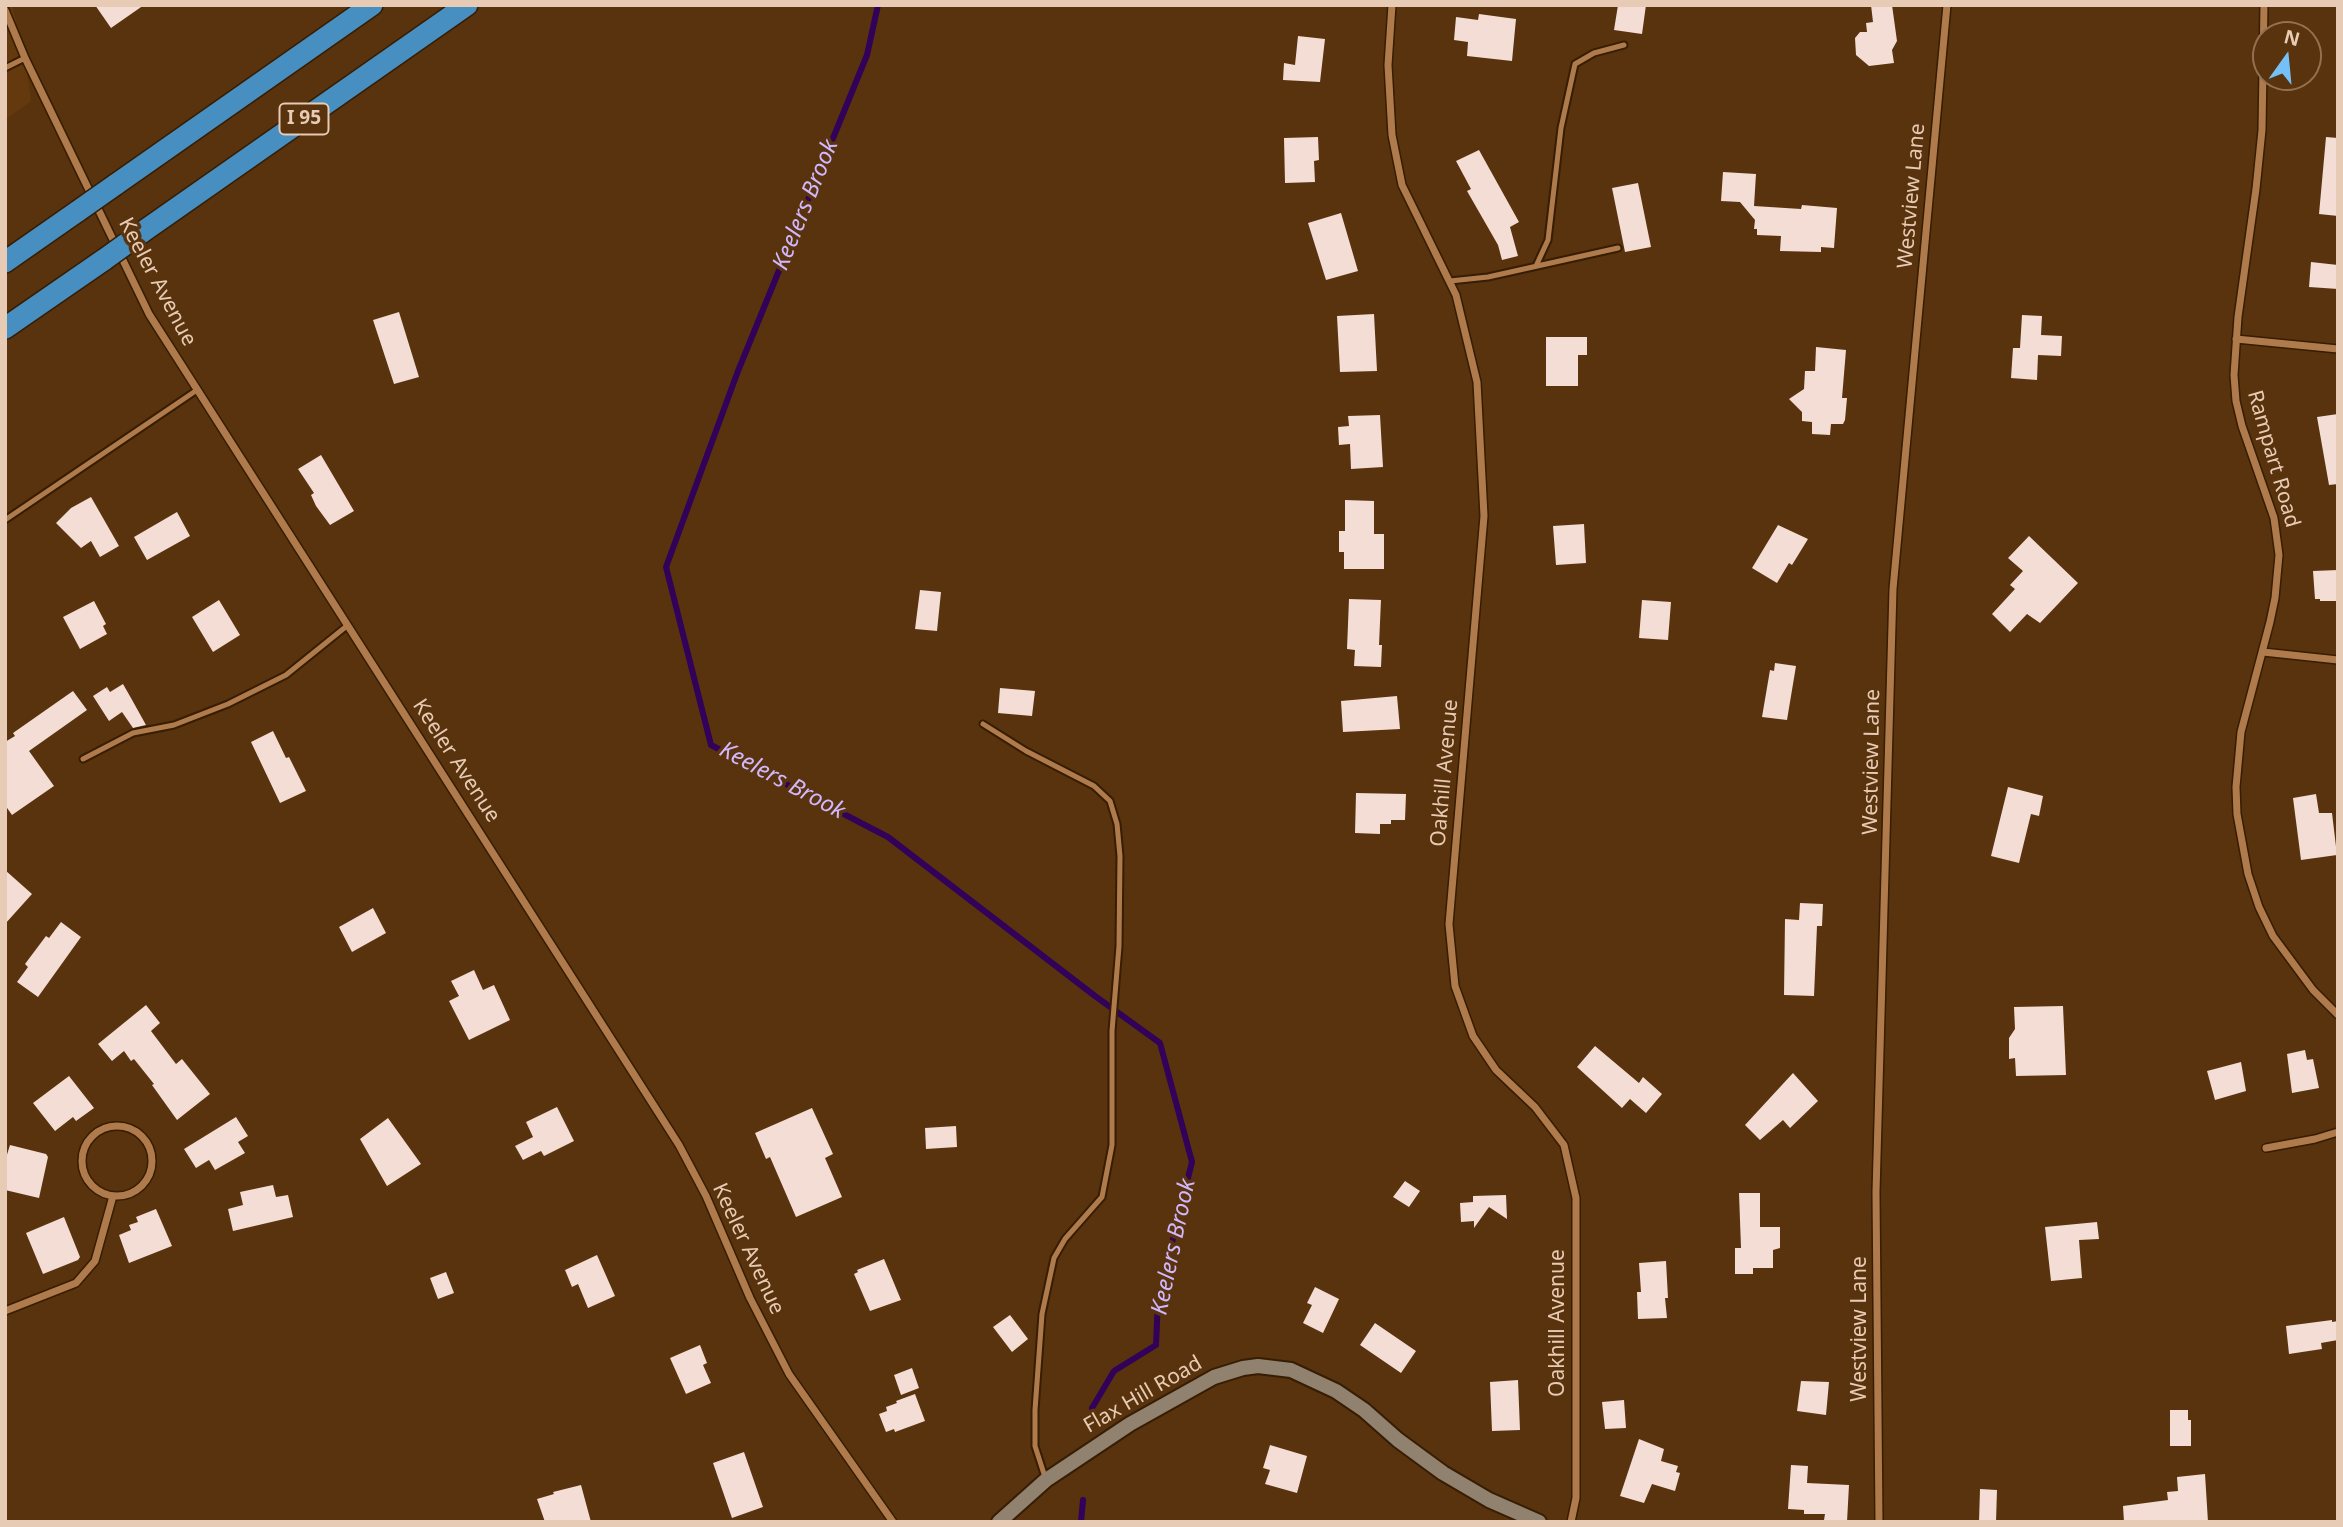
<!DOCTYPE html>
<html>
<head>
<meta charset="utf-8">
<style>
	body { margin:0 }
	#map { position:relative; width:2343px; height:1527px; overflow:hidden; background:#58330d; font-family:"Noto Sans",sans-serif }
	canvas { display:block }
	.frame { position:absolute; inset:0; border:7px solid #e8cbb4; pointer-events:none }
	.north { position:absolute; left:2252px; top:21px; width:70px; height:70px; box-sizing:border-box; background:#58330d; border:2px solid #927050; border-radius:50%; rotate:15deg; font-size:19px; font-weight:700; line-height:28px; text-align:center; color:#e8cbb4 }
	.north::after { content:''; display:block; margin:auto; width:24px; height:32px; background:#75c0f6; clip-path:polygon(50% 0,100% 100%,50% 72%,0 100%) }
</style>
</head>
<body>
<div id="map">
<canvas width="2343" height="1527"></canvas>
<div class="frame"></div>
<div class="north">N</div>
</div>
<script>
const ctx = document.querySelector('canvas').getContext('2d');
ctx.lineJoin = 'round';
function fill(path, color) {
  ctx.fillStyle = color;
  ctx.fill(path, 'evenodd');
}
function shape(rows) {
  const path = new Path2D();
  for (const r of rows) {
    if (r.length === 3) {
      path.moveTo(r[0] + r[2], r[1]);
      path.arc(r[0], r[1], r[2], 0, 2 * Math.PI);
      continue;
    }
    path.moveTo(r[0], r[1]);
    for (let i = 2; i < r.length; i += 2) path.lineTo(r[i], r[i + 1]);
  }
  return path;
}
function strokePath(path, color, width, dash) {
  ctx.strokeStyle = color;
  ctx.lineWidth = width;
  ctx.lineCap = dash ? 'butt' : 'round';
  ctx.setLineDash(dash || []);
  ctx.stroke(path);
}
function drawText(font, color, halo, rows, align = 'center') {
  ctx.font = font + ' "Noto Sans",sans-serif';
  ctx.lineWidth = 7;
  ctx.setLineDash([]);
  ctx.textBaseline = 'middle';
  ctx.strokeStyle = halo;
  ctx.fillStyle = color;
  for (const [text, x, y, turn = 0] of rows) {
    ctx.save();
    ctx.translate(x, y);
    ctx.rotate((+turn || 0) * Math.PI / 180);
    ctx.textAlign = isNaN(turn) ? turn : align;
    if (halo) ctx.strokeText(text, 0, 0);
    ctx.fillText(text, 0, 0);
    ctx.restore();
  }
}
fill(shape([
	[5,5,12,5,25,58,31,101,5,120]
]), '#64390e');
strokePath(shape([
	[878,5,867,55,738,371,666,567,711,745,888,837,1095,996,1160,1043,1192,1162,1158,1299,1156,1345,1114,1371,1092,1408],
	[1081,1522,1083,1500]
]), '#320159', 6);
fill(shape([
	[95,5,144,5,111,28],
	[1618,5,1646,5,1642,34,1614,30],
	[1871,5,1892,5,1897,41,1892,50,1894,63,1869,66,1856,55,1855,38,1860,32,1867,32,1866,23,1873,22],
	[1479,14,1516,19,1512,61,1467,56,1468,42,1454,40,1456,17,1478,20],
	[1298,36,1325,39,1320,82,1283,80,1284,63,1295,65],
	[1318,137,1319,160,1314,161,1315,182,1285,183,1284,138],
	[2326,137,2338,138,2338,216,2319,214],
	[1479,150,1519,222,1510,227,1518,256,1502,260,1498,245,1467,191,1471,189,1456,161],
	[1723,172,1756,174,1754,206,1801,209,1802,205,1837,208,1834,248,1821,247,1821,252,1780,251,1781,236,1757,235,1757,229,1754,229,1755,220,1740,202,1721,201],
	[1638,183,1651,247,1625,252,1612,188],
	[1341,213,1358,271,1326,280,1308,223],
	[2311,262,2338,265,2338,289,2309,287],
	[399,312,419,377,394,384,373,320],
	[1374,314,1377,371,1340,372,1337,316],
	[2022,315,2042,316,2041,335,2062,336,2061,356,2038,355,2037,380,2011,378,2013,348,2020,348],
	[1546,337,1587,337,1587,355,1578,355,1578,386,1546,386],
	[1816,347,1846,350,1842,398,1847,398,1845,420,1843,424,1831,424,1830,435,1812,434,1812,422,1802,421,1802,412,1789,399,1804,389,1805,371,1815,371],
	[2338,414,2338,484,2329,485,2317,417],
	[1380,415,1383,467,1351,469,1350,444,1339,445,1338,427,1349,426,1348,416],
	[321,455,354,511,330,525,316,506,311,495,314,493,298,469],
	[91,497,119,546,100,557,91,541,81,548,56,523,71,508],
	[1345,500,1374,501,1374,534,1384,534,1384,569,1344,569,1344,552,1339,552,1339,531,1345,531],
	[177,512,190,536,147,560,134,537],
	[1584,524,1586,563,1556,565,1553,526],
	[1778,525,1808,539,1792,565,1789,563,1777,583,1752,568],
	[2029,536,2078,583,2040,623,2027,614,2010,632,1992,614,2015,589,2010,585,2023,571,2008,558],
	[2338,570,2338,601,2320,601,2320,599,2315,599,2313,571],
	[920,590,941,592,937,631,915,629],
	[1349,599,1381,600,1379,645,1382,645,1381,667,1354,666,1355,650,1347,649],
	[219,600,240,635,213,652,192,617],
	[1642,600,1671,602,1668,640,1639,638],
	[94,601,106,624,103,626,107,634,80,649,63,617],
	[1775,663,1796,666,1787,720,1762,717,1770,670,1774,671],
	[123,684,131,698,146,725,133,728,122,712,109,721,93,696,107,687,110,692],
	[1000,688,1035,691,1032,716,998,713],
	[73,691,87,710,29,751,54,786,12,815,5,805,5,742,15,736,13,733],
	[1397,696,1400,729,1343,732,1341,701],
	[273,731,286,758,289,757,306,791,280,803,251,742],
	[2008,787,2043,796,2039,816,2031,814,2019,863,1991,856],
	[1356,793,1406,794,1405,820,1391,820,1391,824,1380,824,1380,834,1355,833],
	[2316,794,2319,813,2332,813,2337,855,2301,860,2293,798],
	[5,870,32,894,5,924],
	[1800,903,1823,904,1822,926,1817,926,1814,996,1784,995,1785,919,1799,920],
	[373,908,386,933,352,952,339,927],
	[61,922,81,937,38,997,17,982,28,967,25,964,46,936,49,938],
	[474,970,483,990,494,985,510,1020,469,1040,449,1001,459,996,451,981],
	[146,1005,160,1023,151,1031,176,1064,182,1059,210,1094,177,1120,152,1085,154,1084,134,1059,131,1061,124,1051,112,1061,98,1044],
	[2063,1006,2066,1075,2016,1076,2015,1058,2009,1059,2009,1038,2015,1029,2014,1007],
	[1595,1046,1639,1083,1643,1077,1662,1094,1646,1113,1630,1099,1622,1108,1577,1067],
	[2305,1050,2307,1060,2313,1059,2319,1088,2292,1093,2287,1054],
	[2241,1062,2246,1091,2215,1100,2207,1071],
	[1793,1073,1818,1101,1790,1128,1783,1120,1760,1140,1745,1125],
	[69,1076,94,1108,76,1121,73,1117,55,1131,33,1103],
	[557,1107,574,1141,544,1156,541,1151,523,1160,515,1146,533,1137,526,1122],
	[812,1108,833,1154,825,1158,842,1197,796,1217,770,1157,766,1159,755,1133],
	[236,1117,248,1136,238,1142,245,1153,215,1170,209,1160,196,1168,184,1149],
	[388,1118,421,1164,387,1186,360,1139],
	[956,1126,957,1147,926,1149,925,1128],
	[10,1145,46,1154,48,1157,39,1198,5,1190,5,1161],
	[1405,1181,1420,1191,1409,1207,1393,1197],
	[273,1185,276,1197,288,1195,293,1217,233,1231,228,1209,243,1205,240,1192],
	[1739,1193,1760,1193,1760,1227,1780,1227,1780,1248,1773,1250,1773,1268,1753,1268,1753,1274,1735,1274,1735,1248,1741,1248],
	[1506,1195,1507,1219,1489,1207,1474,1228,1474,1221,1461,1222,1460,1203,1473,1202,1473,1196],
	[156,1209,172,1246,129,1263,119,1235,131,1230,129,1225,138,1222,136,1217],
	[64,1217,80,1257,78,1260,43,1274,26,1233],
	[2097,1222,2099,1239,2079,1240,2082,1278,2051,1281,2045,1227],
	[597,1255,615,1296,588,1308,578,1284,572,1287,565,1270],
	[884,1259,901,1300,870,1311,854,1274,858,1272,857,1270],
	[1666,1261,1668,1298,1665,1298,1667,1318,1638,1319,1637,1292,1641,1292,1639,1263],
	[446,1272,454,1293,438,1299,430,1278],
	[1315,1287,1339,1299,1323,1333,1303,1323,1312,1305,1307,1303],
	[1010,1315,1028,1339,1012,1352,993,1327],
	[2332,1320,2332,1322,2338,1321,2338,1340,2321,1343,2322,1349,2289,1354,2286,1326],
	[1375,1323,1416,1351,1401,1373,1360,1345],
	[700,1345,707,1363,703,1365,711,1383,686,1394,670,1358],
	[912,1368,919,1388,901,1395,894,1375],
	[1518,1380,1520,1430,1492,1431,1490,1382],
	[1801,1381,1829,1382,1826,1415,1797,1411],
	[915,1394,925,1421,895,1432,894,1429,886,1432,879,1414,887,1411,886,1407,897,1403,896,1401],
	[1624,1400,1626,1428,1605,1429,1602,1402],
	[2170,1410,2188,1410,2188,1420,2191,1420,2191,1446,2170,1446],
	[1639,1439,1664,1449,1661,1461,1678,1466,1676,1472,1680,1473,1675,1491,1652,1484,1644,1503,1620,1496],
	[1270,1445,1307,1456,1297,1493,1265,1484,1270,1470,1263,1468],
	[744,1452,763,1507,732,1518,713,1463],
	[1791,1465,1808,1466,1807,1483,1849,1485,1847,1522,1824,1520,1825,1514,1804,1514,1804,1510,1788,1509],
	[2205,1474,2208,1522,2124,1522,2123,1506,2168,1500,2167,1492,2178,1491,2177,1477],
	[581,1485,591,1522,545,1522,537,1499,554,1494,553,1492],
	[1980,1489,1997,1490,1996,1522,1979,1522]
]), '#f3ddd5');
const lane = shape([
	[5,68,25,58],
	[1536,266,1548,240,1561,128,1575,64,1594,53,1624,45],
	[1450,281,1488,277,1618,248],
	[5,520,197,390],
	[983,724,1026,751,1094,786,1110,801,1117,824,1120,856,1119,946,1112,1031,1112,1145,1102,1197,1065,1239,1054,1258,1042,1314,1035,1410,1035,1446,1045,1477],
	[83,759,133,733,174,725,228,704,286,675,348,625]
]);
const street = shape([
	[1392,5,1388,65,1392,135,1402,185,1456,295,1477,382,1484,516,1449,924,1455,986,1473,1036,1496,1070,1535,1107,1564,1145,1576,1198,1576,1498,1571,1522],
	[2264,5,2262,130,2256,189,2238,317,2234,375,2236,401,2242,426,2274,518,2279,555,2275,598,2270,622,2241,732,2236,787,2237,814,2248,874,2259,907,2273,936,2313,990,2338,1015],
	[5,10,25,58,149,314,679,1145,706,1196,750,1298,789,1374,893,1522],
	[2236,339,2338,349],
	[2263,652,2338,660],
	[117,1161,35],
	[2266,1148,2315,1139,2338,1132],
	[5,1311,76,1283,95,1261,113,1196],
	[1879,1522,1876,1192,1893,589,1947,5]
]);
const secondary = shape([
	[999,1522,1046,1480,1130,1424,1214,1377,1243,1368,1258,1366,1291,1370,1336,1391,1364,1410,1398,1440,1443,1473,1489,1500,1539,1522]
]);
const highway = shape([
	[115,185,372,5],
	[141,233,467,5],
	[5,262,78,211],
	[5,328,105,259]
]);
strokePath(lane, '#361d03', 9);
strokePath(street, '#361d03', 10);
strokePath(secondary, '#361d03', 18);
strokePath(highway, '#361d03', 24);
strokePath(lane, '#b07b4c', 5);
strokePath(street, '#b07b4c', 7);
strokePath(secondary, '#91816f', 14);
strokePath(highway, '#488fc1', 21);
const highwayBridge = shape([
	[78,211,115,185],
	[105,259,141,233]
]);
strokePath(highwayBridge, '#361d03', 24, []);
strokePath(highwayBridge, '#488fc1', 21);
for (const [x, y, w] of [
	[304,119,49]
]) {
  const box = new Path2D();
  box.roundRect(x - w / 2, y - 15.5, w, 31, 5);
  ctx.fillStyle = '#58330d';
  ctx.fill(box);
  strokePath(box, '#e8cbb4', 2);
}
drawText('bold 19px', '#e8cbb4', null, [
	["I 95",304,119]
]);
drawText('21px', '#e8cbb4', '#58330d', [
	["Westview Lane",1912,196,-85],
	["Keeler Avenue",157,282,62],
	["Rampart Road",2273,459,74],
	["Keeler Avenue",456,761,57],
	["Westview Lane",1872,762,-89],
	["Oakhill Avenue",1445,773,-85],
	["Keeler Avenue",748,1249,65],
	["Oakhill Avenue",1558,1323,-90],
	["Westview Lane",1860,1329,-90],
	["Flax Hill Road",1143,1395,-30]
]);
drawText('italic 23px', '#d1b8fd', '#58330d', [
	["Keelers Brook",806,205,-68],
	["Keelers Brook",782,781,28],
	["Keelers Brook",1174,1247,-78]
]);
</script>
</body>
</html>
